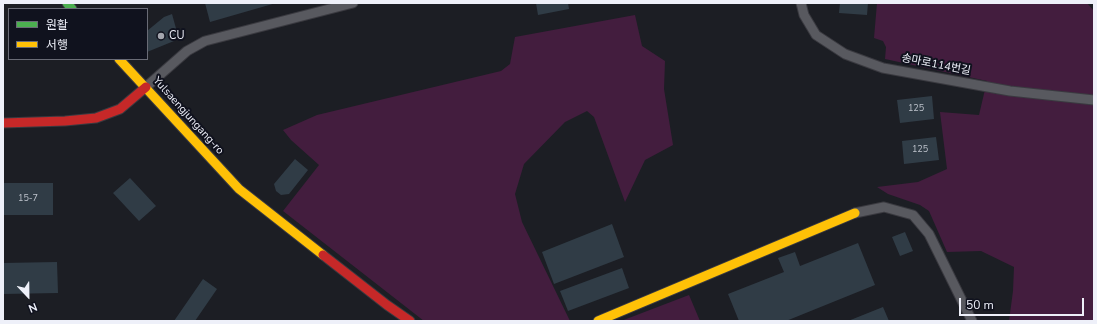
<!DOCTYPE html>
<html>
<head>
<meta charset="utf-8">
<style>
	body { margin:0 }
	#map { position:relative; width:1097px; height:324px; overflow:hidden; background:#1c1e24; font-family:"Nunito Sans","Noto Sans KR",sans-serif }
	canvas { display:block }
	.frame { position:absolute; inset:0; border:4px solid #eef0f9; pointer-events:none }
	.legend { position:absolute; left:8px; top:8px; width:140px; height:52px; box-sizing:border-box; background:#10121e; border:1px solid #696b76; margin:0; padding:5px 7px; list-style:none; font-size:12px; color:#eef0f9 }
	.legend li { display:flex; align-items:center; gap:8px; height:20px }
	.legend b { width:20px; border:1px solid #696b76 }
	.north { position:absolute; left:8px; top:276px; width:40px; height:40px; -webkit-text-stroke:3px #10121e; paint-order:stroke; rotate:158deg; font-size:11px; font-weight:700; line-height:16px; text-align:center; color:#eef0f9 }
	.north::after { content:''; display:block; margin:auto; width:14px; height:18px; background:#eef0f9; clip-path:polygon(50% 0,100% 100%,50% 72%,0 100%) }
	.scale { position:absolute; left:959px; top:298px; width:125px; height:18px; box-sizing:border-box; border:2px solid #eef0f9; border-top:0; padding-left:5px; font-size:12px; line-height:14px; white-space:nowrap; color:#eef0f9; -webkit-text-stroke:3px #10121e; paint-order:stroke }
</style>
</head>
<body>
<div id="map">
<canvas width="1097" height="324"></canvas>
<div class="frame"></div>
<ul class="legend">
<li><b style="height:5px;background:#4caf50"></b>원활</li>
<li><b style="height:5px;background:#ffc107"></b>서행</li>
</ul>
<div class="north">N</div>
<div class="scale">50 m</div>
</div>
<script>
const ctx = document.querySelector('canvas').getContext('2d');
ctx.lineJoin = 'round';
function fill(path, color) {
  ctx.fillStyle = color;
  ctx.fill(path, 'evenodd');
}
function shape(rows) {
  const path = new Path2D();
  for (const r of rows) {
    path.moveTo(r[0], r[1]);
    for (let i = 2; i < r.length; i += 2) path.lineTo(r[i], r[i + 1]);
  }
  return path;
}
function strokePath(path, color, width, dash) {
  ctx.strokeStyle = color;
  ctx.lineWidth = width;
  ctx.lineCap = dash ? 'butt' : 'round';
  ctx.setLineDash(dash || []);
  ctx.stroke(path);
}
function drawText(font, color, halo, rows, align = 'center') {
  ctx.font = font + ' "Nunito Sans","Noto Sans KR",sans-serif';
  ctx.lineWidth = 4;
  ctx.setLineDash([]);
  ctx.textBaseline = 'middle';
  ctx.strokeStyle = halo;
  ctx.fillStyle = color;
  for (const [text, x, y, turn = 0] of rows) {
    ctx.save();
    ctx.translate(x, y);
    ctx.rotate((+turn || 0) * Math.PI / 180);
    ctx.textAlign = isNaN(turn) ? turn : align;
    if (halo) ctx.strokeText(text, 0, 0);
    ctx.fillText(text, 0, 0);
    ctx.restore();
  }
}
fill(shape([
	[877,3,1087,3,1094,11,1094,321,1009,321,1013,291,1014,267,981,251,947,252,929,211,920,205,888,194,877,187,918,182,947,169,940,112,979,115,987,81,885,59,886,47,883,41,874,38],
	[635,15,642,46,665,61,664,89,673,145,645,160,625,202,594,117,587,111,565,122,524,164,515,194,522,222,570,321,424,321,283,211,319,165,291,140,283,130,317,115,501,71,510,64,515,37],
	[689,295,700,321,621,321]
]), '#431d3e');
fill(shape([
	[205,3,276,3,210,22],
	[536,3,568,3,569,9,538,15],
	[840,3,868,3,867,15,839,13],
	[172,14,177,32,174,41,147,52,147,31,164,17],
	[932,96,934,119,900,123,897,100],
	[936,137,939,160,904,164,902,141],
	[295,159,308,170,289,194,281,195,276,191,274,184],
	[130,178,156,206,139,221,113,193],
	[3,183,53,183,53,215,3,215],
	[612,224,624,257,554,284,542,252],
	[905,232,913,251,900,256,892,237],
	[858,243,875,285,786,321,739,321,728,294,784,272,778,258,795,252,800,266],
	[57,262,58,293,3,294,3,263],
	[622,268,629,288,568,311,560,291],
	[203,279,217,289,195,321,174,321],
	[883,307,889,321,848,321]
]), '#303c46');
const lane = shape([
	[801,3,804,15,816,35,845,54,883,68,1010,91,1094,100],
	[146,87,187,51,205,41,353,3],
	[855,213,884,207,913,215,929,234,972,321]
]);
const fast = shape([
	[67,3,72,9]
]);
const slow = shape([
	[119,59,239,189,323,255],
	[598,321,855,213]
]);
const jam = shape([
	[3,123,65,121,96,118,120,109,146,87],
	[323,255,387,305,410,321]
]);
strokePath(lane, '#3a3a40', 11);
strokePath(fast, '#3a3a40', 11);
strokePath(slow, '#3a3a40', 11);
strokePath(jam, '#3a3a40', 11);
strokePath(lane, '#58595f', 9);
strokePath(fast, '#4caf50', 9);
strokePath(slow, '#ffc107', 9);
strokePath(jam, '#c62828', 9);
for (const [x, y, r, color] of [
	[161,36,4,"#a4a6ae"]
]) {
  const dot = new Path2D();
  dot.arc(x, y, r, 0, 2 * Math.PI);
  ctx.fillStyle = color;
  ctx.fill(dot);
  strokePath(dot, '#10121e', 1.5);
}
drawText('9px', '#bec3cc', null, [
	["125",916,109],
	["125",920,150],
	["15-7",28,199]
]);
drawText('11px', '#eef0f9', '#10121e', [
	["CU",169,36]
], 'left');
drawText('11px', '#eef0f9', '#10121e', [
	["송마로114번길",936,65,11],
	["Yulsaengjungang-ro",188,116,48]
]);
</script>
</body>
</html>
